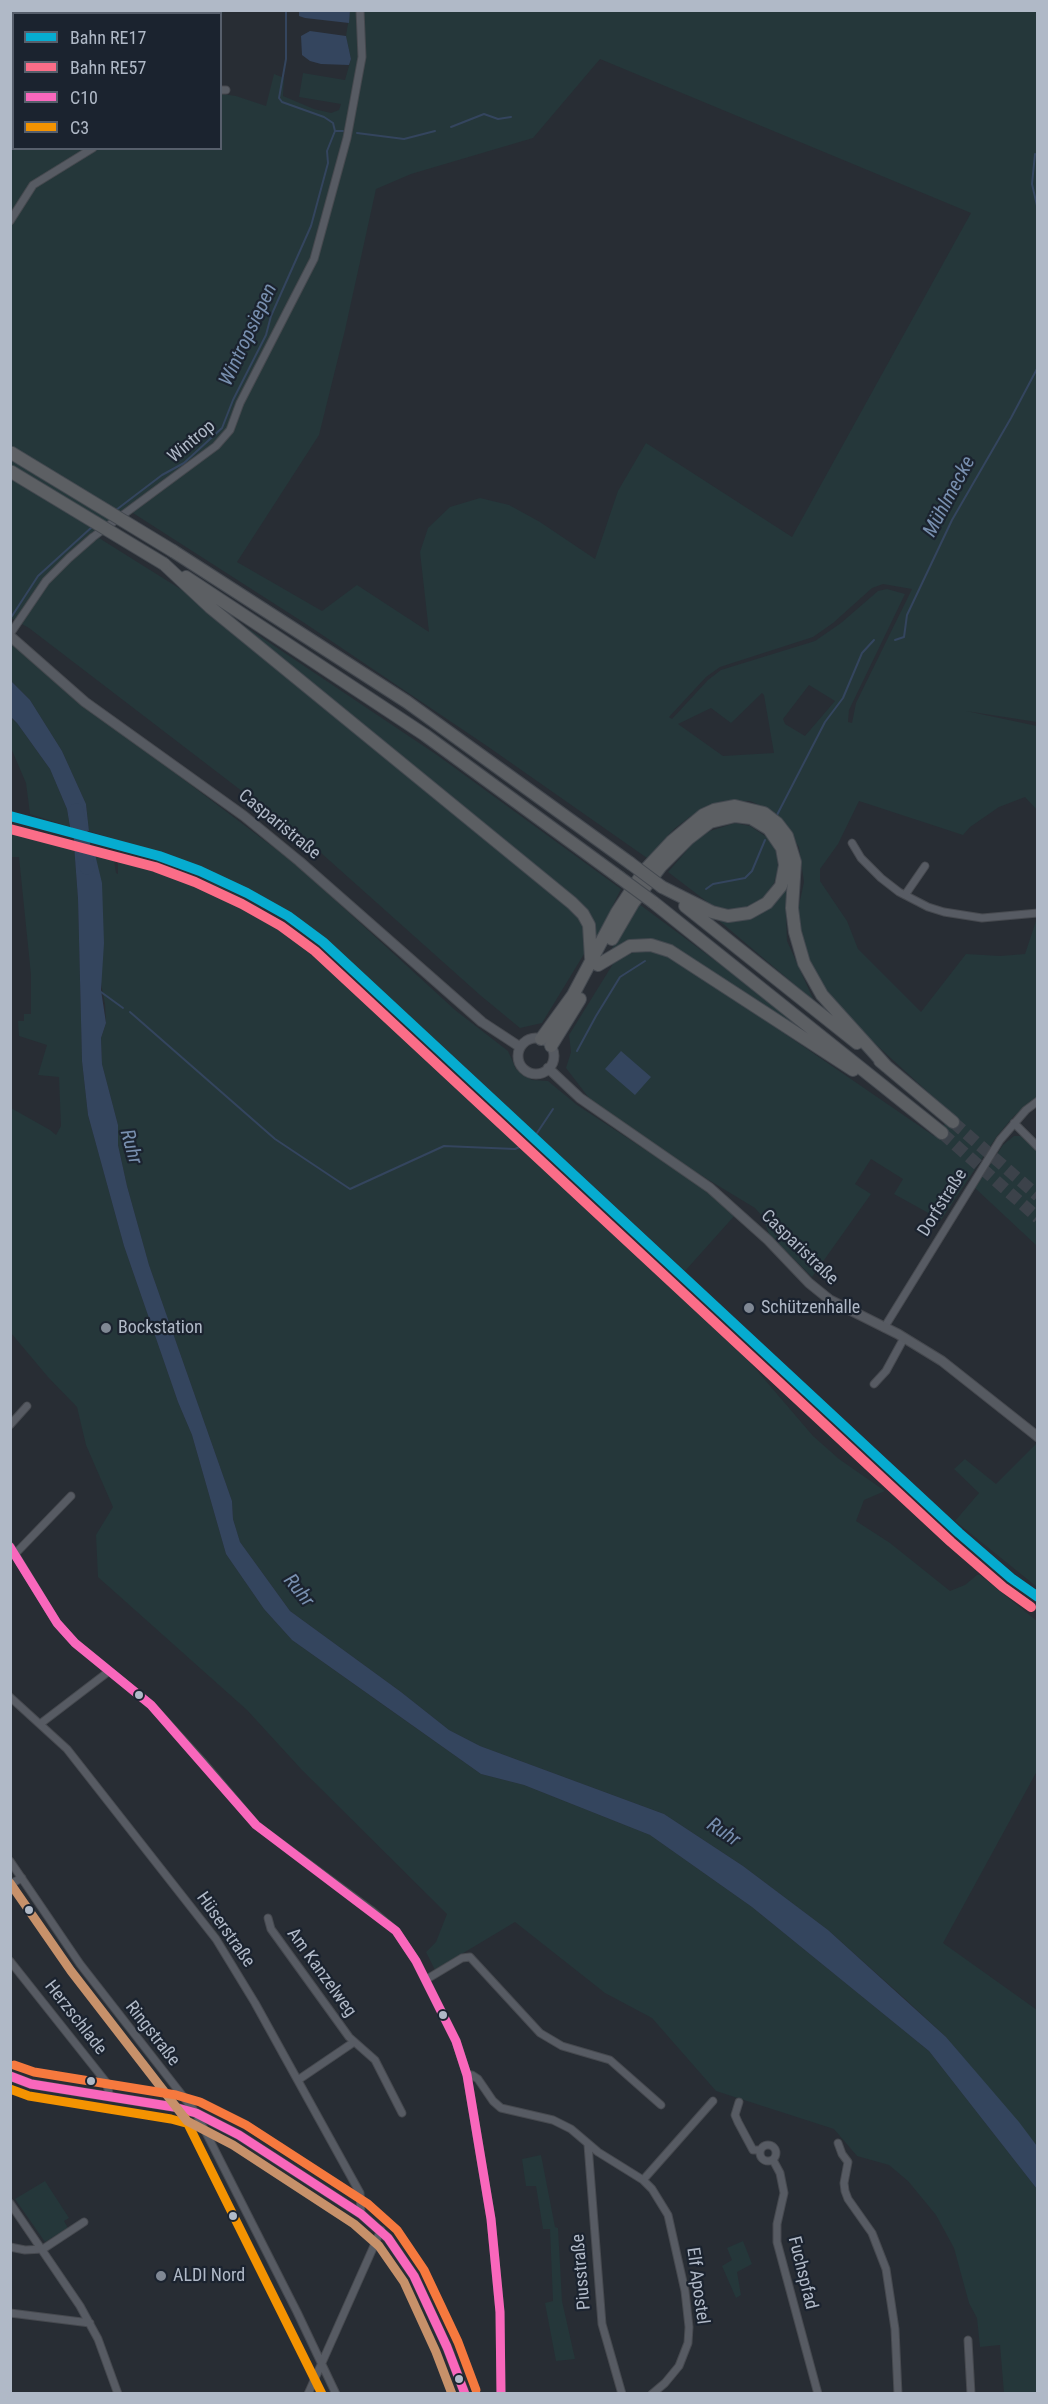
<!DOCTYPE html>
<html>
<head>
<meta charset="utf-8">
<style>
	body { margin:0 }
	#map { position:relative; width:1048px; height:2404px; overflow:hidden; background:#282d34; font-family:"Roboto Condensed",sans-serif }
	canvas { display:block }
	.frame { position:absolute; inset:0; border:12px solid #b0b9c7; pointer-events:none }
	.legend { position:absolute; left:12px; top:12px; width:210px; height:138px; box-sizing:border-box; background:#1b232f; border:2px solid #575f6c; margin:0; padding:8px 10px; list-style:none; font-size:18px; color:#b0b9c7 }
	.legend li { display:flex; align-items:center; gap:12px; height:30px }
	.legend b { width:30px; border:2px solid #575f6c }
</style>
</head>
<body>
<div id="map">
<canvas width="1048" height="2404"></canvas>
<div class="frame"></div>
<ul class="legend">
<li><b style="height:8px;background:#06acd0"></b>Bahn RE17</li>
<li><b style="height:8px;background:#fb6d88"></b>Bahn RE57</li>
<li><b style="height:8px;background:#f967bc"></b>C10</li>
<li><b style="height:8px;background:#f49301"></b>C3</li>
</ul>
</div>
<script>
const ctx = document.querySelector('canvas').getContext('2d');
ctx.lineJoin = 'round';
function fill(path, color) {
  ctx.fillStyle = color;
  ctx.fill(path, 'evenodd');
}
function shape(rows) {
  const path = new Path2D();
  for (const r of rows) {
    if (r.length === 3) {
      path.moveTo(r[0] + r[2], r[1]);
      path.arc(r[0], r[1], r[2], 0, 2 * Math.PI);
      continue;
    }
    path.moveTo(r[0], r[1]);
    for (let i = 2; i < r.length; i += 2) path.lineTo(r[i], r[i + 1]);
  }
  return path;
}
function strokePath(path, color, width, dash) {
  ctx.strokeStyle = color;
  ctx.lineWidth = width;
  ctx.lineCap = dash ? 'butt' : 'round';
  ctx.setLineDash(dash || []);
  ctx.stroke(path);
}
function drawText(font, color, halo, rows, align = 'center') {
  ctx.font = font + ' "Roboto Condensed",sans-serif';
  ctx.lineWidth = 4.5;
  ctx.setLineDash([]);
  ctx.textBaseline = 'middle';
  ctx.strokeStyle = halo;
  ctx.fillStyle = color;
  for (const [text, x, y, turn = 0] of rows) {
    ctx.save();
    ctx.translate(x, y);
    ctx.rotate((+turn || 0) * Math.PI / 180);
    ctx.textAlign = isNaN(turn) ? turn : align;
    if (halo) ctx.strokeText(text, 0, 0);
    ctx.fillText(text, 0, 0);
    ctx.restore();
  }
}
fill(shape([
	[20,11,20,10,223,11,221,19,220,14,20,14],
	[350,11,1037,11,1037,722,966,711,1037,726,1037,810,1025,797,999,807,970,827,963,835,859,801,838,844,820,869,820,881,847,921,858,949,921,1012,966,954,1000,956,1025,954,1037,918,1037,1097,1014,1116,997,1136,941,1220,894,1194,903,1179,871,1159,855,1184,871,1194,812,1277,769,1234,763,1217,755,1208,679,1162,589,1098,566,1068,571,1052,569,1035,616,959,638,951,658,952,686,966,934,1136,953,1115,858,1028,817,979,801,943,798,910,804,882,799,847,773,811,750,801,723,801,691,816,674,829,647,858,487,746,306,624,133,513,99,538,182,590,575,912,584,922,588,936,584,954,542,1023,520,1028,480,995,311,844,29,628,11,618,11,222,37,185,96,149,220,148,221,94,236,96,266,106,274,74,284,78,283,96,314,109,331,113,339,110,341,104,299,97,303,73,345,80,351,59,346,36],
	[600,59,971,213,792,537,646,443,618,491,595,559,540,522,509,505,480,498,450,507,428,528,420,552,429,632,357,585,322,611,237,562,319,435,345,330,376,189,411,174,533,138],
	[883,584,912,589,856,703,852,723,848,722,849,710,905,594,887,589,878,591,841,623,815,641,721,670,708,680,672,719,669,717,706,677,720,667,813,637,833,623,872,588],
	[809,685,835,701,805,736,785,724,783,719],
	[762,693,764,695,774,753,723,756,678,724,711,708,731,723],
	[13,104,14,148,87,149,33,181,11,212,10,107],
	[243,625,437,755,621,889,596,939,594,924],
	[10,642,130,739,297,865,455,1010,508,1051,516,1069,532,1080,548,1081,577,1105,710,1192,736,1214,685,1271,326,939,291,913,213,873,180,860,89,831,86,804,62,751,30,700,11,681],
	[10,717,17,723,50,769,67,809,70,827,30,814,26,783,11,748],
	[735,823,750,826,771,840,777,854,778,868,774,883,763,898,744,908,725,909,710,904,668,872,696,840,710,831],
	[10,834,27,838,40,835,113,854,116,873,118,874,118,856,156,862,216,884,256,905,294,932,289,939,309,945,334,967,593,1212,651,1270,735,1345,813,1436,839,1459,885,1491,864,1500,856,1521,890,1543,950,1591,965,1585,977,1575,980,1575,1037,1621,1037,1771,943,1943,1037,2010,1037,2146,946,2037,904,1998,828,1930,743,1866,664,1814,480,1746,449,1730,401,1692,290,1611,240,1542,233,1519,232,1501,149,1265,127,1186,118,1145,118,1125,102,1064,101,1038,106,1023,105,1004,74,845,78,899,82,1061,88,1115,124,1246,178,1402,192,1435,226,1554,264,1609,292,1640,389,1709,481,1774,524,1785,650,1835,752,1907,929,2051,1037,2189,1037,2393,1004,2393,1000,2345,980,2347,977,2318,969,2303,954,2248,936,2215,908,2181,889,2165,857,2156,834,2129,716,2091,652,2018,605,1993,515,1922,435,1970,426,1952,436,1942,447,1914,302,1770,247,1710,98,1577,96,1535,113,1507,86,1445,77,1407,48,1377,11,1333,11,1108,50,1130,56,1135,61,1126,59,1077,38,1075,47,1045,19,1036,18,1021,24,1021,24,1014,31,1014,31,975,19,857,11,857],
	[788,882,786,914,787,941,814,1001,716,918,733,922,752,918,775,904],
	[639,904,732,973,827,1047,657,943,609,953],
	[1014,1136,1022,1136,1037,1151,1037,1246,975,1188,1003,1145],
	[1036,1444,1038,1445,1037,1587,955,1521,979,1493,954,1469,965,1459,996,1484],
	[541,2155,555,2227,558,2228,562,2301,575,2359,556,2361,545,2303,553,2301,550,2229,543,2229,536,2186,526,2186,522,2159],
	[45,2181,69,2218,64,2221,68,2228,45,2242,15,2199],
	[743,2241,752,2264,737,2272,741,2295,736,2298,722,2266,732,2260,727,2248]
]), '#25373a');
fill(shape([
	[299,11,350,11,349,23,305,18,299,16],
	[310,31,346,36,351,59,349,65,321,64,310,61,302,55,301,36],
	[11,681,30,700,62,751,86,804,89,831,70,827,67,809,50,769,17,723,11,717],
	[74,845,94,850,102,883,104,943,101,990,106,1023,101,1038,102,1064,118,1125,118,1145,127,1186,149,1265,232,1501,233,1519,240,1542,290,1611,401,1692,449,1730,480,1746,664,1814,743,1866,828,1930,946,2037,1019,2122,1037,2146,1037,2189,929,2051,752,1907,650,1835,524,1785,481,1774,292,1640,264,1609,226,1554,192,1435,178,1402,124,1246,88,1115,82,1061,78,899],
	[621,1051,651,1077,635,1095,605,1069]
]), '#34455e');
strokePath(shape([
	[451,127,484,114,498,119,511,117],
	[335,131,343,131],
	[357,133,404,139,435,131],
	[1035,154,1032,184,1038,210],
	[116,510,162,475,184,463,222,428,233,400,266,335,271,316,311,226,328,163,327,151,335,131,333,123,324,117,282,102,279,98,286,59,286,10],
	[12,616,38,576,92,527],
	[895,640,904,637,907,615,952,520,1011,418,1038,367],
	[777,815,825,722,843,698,862,653,874,640],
	[706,889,713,884,745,878,752,871,765,840],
	[101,992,123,1008],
	[130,1012,275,1139,350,1189,444,1146,515,1149,526,1144],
	[577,1051,596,1016,620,977,645,961],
	[537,1133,553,1109]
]), '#34455e', 2);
strokePath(shape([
	[76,811,87,867]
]), '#34455e', 15);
strokePath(shape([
	[953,1122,1038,1196],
	[942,1133,1038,1218]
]), '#3c424a', 12, [12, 6]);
const minor = shape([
	[220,90,226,90],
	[10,221,33,185,93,148],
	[10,634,46,581,69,558,93,537,216,446,230,430,240,403,314,259,347,138,362,57,360,10],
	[852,843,861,858,881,878,899,892,928,907,944,912,982,918,1038,913],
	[905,895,925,866],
	[1014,1123,1038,1147],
	[884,1328,1000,1140,1026,1110,1038,1101],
	[874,1384,886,1371,904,1338],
	[10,1425,27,1406],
	[10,1546,57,1623,75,1643,151,1705,202,1761,256,1825,371,1910,396,1931,416,1961,456,2041,467,2075,491,2219,500,2312,501,2394],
	[16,1553,71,1496],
	[10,1697,67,1749,216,1939,255,2003,360,2193,361,2214],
	[40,1724,108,1672],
	[10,1861,80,1964,196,2113,297,2312,336,2394],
	[10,1884,22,1878],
	[268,1918,271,1929,349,2037,375,2060,402,2113],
	[10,1961,106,2082,110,2097],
	[427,1979,462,1958,470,1957,540,2033,562,2046,610,2060,661,2105],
	[467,2075,472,2075,478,2079,493,2101,501,2108,553,2120,571,2129,598,2152,643,2180,652,2189,668,2215,685,2291,689,2327,688,2343,679,2366,665,2383,652,2394],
	[298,2080,354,2042],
	[739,2102,735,2115,738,2122,753,2150,760,2150],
	[838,2143,842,2154,848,2162,844,2183,845,2191,848,2199,872,2233,886,2269,895,2329,898,2394],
	[588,2145,602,2324,622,2394],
	[768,2153,8],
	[773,2160,780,2173,784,2193,777,2224,777,2242,818,2394],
	[643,2180,713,2101],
	[10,2203,80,2306,98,2339,118,2394],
	[10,2247,25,2250,43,2249,84,2222],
	[10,2313,90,2323],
	[968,2340,971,2394],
	[308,2394,381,2230]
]);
const tertiary = shape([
	[10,2076,31,2084,174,2107,196,2113,239,2135,361,2214,388,2238,414,2276,447,2347,465,2394]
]);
const secondary = shape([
	[10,636,85,702,244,816,299,861,482,1022,520,1047],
	[536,1056,18],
	[548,1068,580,1098,710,1188,768,1240,809,1283,830,1300,898,1334,942,1361,1038,1437]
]);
const motorway = shape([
	[173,551,407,702,630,863],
	[164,564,210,607,572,903,583,914,589,925,591,958],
	[186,577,425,735,619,877],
	[653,902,942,1133],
	[685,906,857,1043],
	[612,939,633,903,661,866,688,839,710,822,735,816,751,818,769,829,782,848,785,865,781,886,767,903,749,913,728,916,712,912,662,887],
	[598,965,630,946,651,945,670,951,853,1070],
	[541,1039,573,995,617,912,644,871,672,841,703,815,714,810,735,806,764,813,777,823,787,836,795,862,792,908,795,932,804,963,822,995,886,1066],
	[551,1046,580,999],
	[880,1061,953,1122]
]);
strokePath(minor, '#46494f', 9);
strokePath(tertiary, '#46494f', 10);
strokePath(secondary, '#46494f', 11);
strokePath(motorway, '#444950', 14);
strokePath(minor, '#575b63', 7);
strokePath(tertiary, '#575b63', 8);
strokePath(secondary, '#565a61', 9);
strokePath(motorway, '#5c5f63', 12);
const motorwayBridge = shape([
	[10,452,173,551],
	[10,471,164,564],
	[630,863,662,887],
	[619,877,653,902]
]);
strokePath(motorwayBridge, '#444950', 14, []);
strokePath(motorwayBridge, '#5c5f63', 12);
strokePath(shape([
	[10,1547,57,1623,75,1643,151,1705,256,1825,396,1931,416,1961,456,2041,467,2075,491,2219,500,2312,501,2394],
	[10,2076,31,2084,174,2107,196,2113,239,2135,361,2214,388,2238,414,2276,447,2347,465,2394]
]), '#f967bc', 9);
strokePath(shape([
	[10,2089,29,2096,171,2119,193,2125],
	[185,2118,322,2394]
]), '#f49301', 9);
strokePath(shape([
	[10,1883,71,1971,187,2121,233,2145,354,2224,379,2246,404,2282,436,2352,452,2394]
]), '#c7916a', 9);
strokePath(shape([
	[14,2065,34,2072,176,2095,200,2102,246,2125,368,2204,397,2230,424,2270,458,2342,476,2390]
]), '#f6793e', 9);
strokePath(shape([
	[10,816,159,856,200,871,247,893,288,916,323,942,959,1533,1011,1578,1038,1597]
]), '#06acd0', 10);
strokePath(shape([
	[10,829,155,867,195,882,242,904,281,926,315,951,951,1542,1003,1587,1031,1607]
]), '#fb6d88', 10);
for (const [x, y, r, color] of [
	[749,1308,6,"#808894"],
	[106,1328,6,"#808894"],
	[139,1695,5,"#b0b9c7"],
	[29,1910,5,"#b0b9c7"],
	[443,2015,5,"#b0b9c7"],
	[91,2081,5,"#b0b9c7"],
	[233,2216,5,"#b0b9c7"],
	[161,2276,6,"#808894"],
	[459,2379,5,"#b0b9c7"]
]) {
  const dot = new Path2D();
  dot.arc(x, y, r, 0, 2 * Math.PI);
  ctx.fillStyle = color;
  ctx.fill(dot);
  strokePath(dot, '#1b232f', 2);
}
drawText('18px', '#b0b9c7', '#1b232f', [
	["Wintrop",192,442,-40],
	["Casparistraße",279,825,39],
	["Dorfstraße",943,1203,-58],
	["Casparistraße",799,1248,44],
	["Hüserstraße",225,1930,55],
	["Am Kanzelweg",321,1973,54],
	["Herzschlade",75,2018,52],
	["Ringstraße",152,2034,52],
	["Piusstraße",582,2272,-95],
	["Fuchspfad",802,2273,76],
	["Elf Apostel",697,2286,82]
]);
drawText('18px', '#b0b9c7', '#1b232f', [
	["Schützenhalle",761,1308],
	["Bockstation",118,1328],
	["ALDI Nord",173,2276]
], 'left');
drawText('italic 20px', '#788faf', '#1b232f', [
	["Wintropsiepen",249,335,-65],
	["Mühlmecke",950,497,-62],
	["Ruhr",130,1147,74],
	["Ruhr",298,1591,51],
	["Ruhr",723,1833,34]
]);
</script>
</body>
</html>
